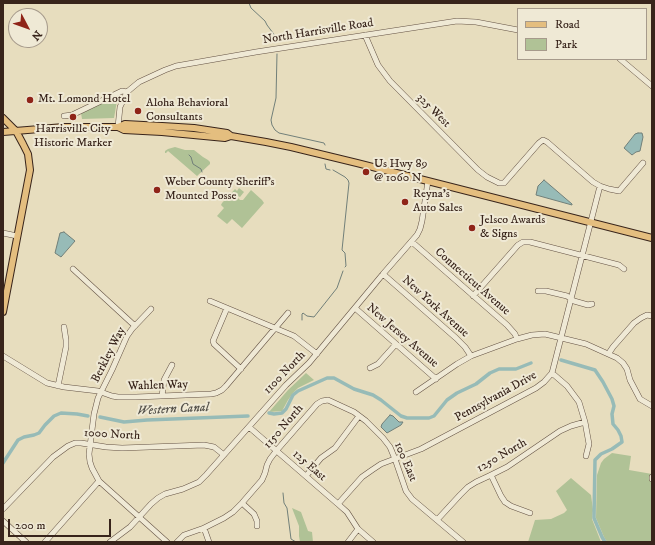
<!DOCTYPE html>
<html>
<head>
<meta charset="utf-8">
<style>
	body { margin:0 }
	#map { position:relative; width:655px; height:545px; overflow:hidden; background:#e7ddbe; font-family:"IM FELL DW Pica",serif }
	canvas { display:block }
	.frame { position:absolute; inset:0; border:4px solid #38241b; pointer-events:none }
	.legend { position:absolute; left:517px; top:8px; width:130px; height:52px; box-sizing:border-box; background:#efe9d5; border:1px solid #a69a8b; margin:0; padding:5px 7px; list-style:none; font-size:12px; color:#38241b }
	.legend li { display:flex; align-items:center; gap:8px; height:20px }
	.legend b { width:20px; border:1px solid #a69a8b }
	.north { position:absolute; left:8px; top:8px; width:40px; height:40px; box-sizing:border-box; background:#efe9d5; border:1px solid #a69a8b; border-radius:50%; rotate:131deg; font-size:11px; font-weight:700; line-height:16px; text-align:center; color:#38241b }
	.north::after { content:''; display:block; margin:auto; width:14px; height:18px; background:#8f2418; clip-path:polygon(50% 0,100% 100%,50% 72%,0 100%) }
	.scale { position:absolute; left:8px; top:519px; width:103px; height:18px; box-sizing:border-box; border:2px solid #38241b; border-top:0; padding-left:5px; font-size:12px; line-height:14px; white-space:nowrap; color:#38241b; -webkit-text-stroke:3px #efe9d5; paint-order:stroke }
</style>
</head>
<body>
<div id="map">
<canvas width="655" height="545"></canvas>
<div class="frame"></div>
<ul class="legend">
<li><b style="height:5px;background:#e4be7f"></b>Road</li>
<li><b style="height:11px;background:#b0c296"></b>Park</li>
</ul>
<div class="north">N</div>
<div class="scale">200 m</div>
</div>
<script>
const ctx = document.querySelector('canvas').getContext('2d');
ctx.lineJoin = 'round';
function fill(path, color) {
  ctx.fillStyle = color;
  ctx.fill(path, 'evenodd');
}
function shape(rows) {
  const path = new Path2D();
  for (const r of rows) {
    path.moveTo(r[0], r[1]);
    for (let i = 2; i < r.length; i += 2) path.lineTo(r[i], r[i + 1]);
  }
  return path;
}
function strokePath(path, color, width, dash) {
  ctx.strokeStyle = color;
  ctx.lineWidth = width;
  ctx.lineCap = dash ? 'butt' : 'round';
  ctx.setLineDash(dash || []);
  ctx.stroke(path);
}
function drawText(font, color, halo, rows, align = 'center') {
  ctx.font = font + ' "IM FELL DW Pica",serif';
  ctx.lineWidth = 4;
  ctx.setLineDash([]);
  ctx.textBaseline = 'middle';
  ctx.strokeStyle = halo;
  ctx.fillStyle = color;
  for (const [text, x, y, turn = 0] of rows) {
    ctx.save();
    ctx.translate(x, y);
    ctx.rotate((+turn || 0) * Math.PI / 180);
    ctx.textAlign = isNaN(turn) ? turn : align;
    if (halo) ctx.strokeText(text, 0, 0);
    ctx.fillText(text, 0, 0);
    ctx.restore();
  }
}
fill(shape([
	[118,95,114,118,82,119,81,113],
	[175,147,185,150,194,150,203,157,208,160,210,162,210,164,197,176,168,151,166,153,165,153,165,151,168,149],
	[239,188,244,192,240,197,238,196,237,197,240,200,243,200,251,190,262,200,264,203,242,228,232,219,227,224,217,216,224,208,221,205,222,203,235,189,237,191],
	[306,373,314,380,298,388,294,392,288,400,282,411,269,412,288,390],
	[612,453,631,456,629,470,652,474,652,542,607,542,604,537,596,518,597,475,601,463,604,459],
	[571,478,591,495,593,510,592,519,601,542,528,542,535,520,551,519,564,513,567,510,556,491],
	[292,508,301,512,308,531,312,532,313,542,300,542,299,536,299,526]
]), '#b0c296');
const water = shape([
	[638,133,642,133,643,137,640,151,636,152,632,155,624,148,635,134,638,133],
	[544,180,572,204,572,205,536,195,538,186,544,180],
	[64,232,75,241,61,257,55,253,60,233,64,232],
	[390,415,393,416,399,422,403,422,401,425,387,433,381,427,382,424,390,415]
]);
fill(water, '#97bbb7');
strokePath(water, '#717f79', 1);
strokePath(shape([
	[249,3,251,8,265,21,267,25,276,37,276,42],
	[277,54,276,98,271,120,272,125,275,130,279,133,324,143,325,145],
	[189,155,191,157,193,164,201,169,202,172],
	[325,164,326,169,330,170],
	[333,170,345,177,348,180,349,183,342,250,345,253,346,266,345,267],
	[205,176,206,178],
	[302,320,302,314,303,313,307,316,314,317,337,288,343,271],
	[283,493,284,503,287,508,291,539,296,542]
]), '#717f79', 1);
strokePath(shape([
	[561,360,595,370,603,382,612,399,614,406,612,414,613,424,618,430,621,436,622,442,612,449,601,454,595,460,594,518,602,537,605,542],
	[269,413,274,414,282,413,286,409,293,395,298,391,327,378,334,378,354,389,373,395,381,400,401,416,407,418,429,418,434,416,447,400,457,393,476,384,490,373,499,369,516,369,531,363],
	[100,417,124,422,147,420,248,416],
	[3,463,18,440,24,437,34,435,39,433,45,425,54,416,61,413,77,414,88,416]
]), '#97bbb7', 3.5);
const minor = shape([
	[365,35,378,65,390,81,478,170,487,177,499,183,504,183,539,143,543,140,547,142,593,182,600,186,609,189,619,191,643,163],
	[620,59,652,86],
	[64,116,72,115,122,91,127,92],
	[118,127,120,107,127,92,139,82,165,70,176,66,256,52,457,21,476,22,518,30],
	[3,233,17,236],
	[412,242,507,325,515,334,517,339],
	[73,269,135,326],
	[383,274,456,338,465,347,471,356],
	[538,291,546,291,567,296,574,301,588,305,592,304],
	[473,296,518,245,523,242,530,242,619,265,624,269],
	[210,301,294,336,317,354],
	[227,308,213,341,214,344,241,369],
	[355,308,436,379],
	[151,309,132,329,127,336,112,370,98,398,94,414,89,454,90,462,92,468,99,481,167,542],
	[609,353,613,347,634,323,641,318,647,315,652,316],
	[3,356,47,383,64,387,98,391,112,396,118,397,136,397,211,394,216,393,222,390,226,386,288,313],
	[370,368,378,364,396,344],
	[552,373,567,386,579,402,585,422,589,444,586,456],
	[58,386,66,347,66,340,64,327],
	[416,392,457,364,471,356,517,339,532,335,545,334,586,344,617,358,623,363,627,369,630,380,640,399,652,406],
	[162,396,164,380,172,365],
	[249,427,338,504,347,512,358,529,373,542],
	[491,475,501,496,505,502,511,506,530,513],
	[306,476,321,458,335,448,359,416],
	[652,479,652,477],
	[242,503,254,514,257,521,257,526],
	[338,504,362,477,372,470,381,464,421,449,536,388,544,382,552,373,600,186],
	[3,509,53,457,68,446,75,443,81,443,106,447,122,448,204,445,214,447,224,455],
	[437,520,460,495,468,487,476,482,491,475,507,467,560,431,571,426,585,422],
	[3,521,26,542],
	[204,528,209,542],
	[45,542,99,481],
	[110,542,130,527,151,504,158,498,165,494,183,489,199,482,206,475,286,385,309,363,383,274,417,235,420,229,422,221,428,181],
	[177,542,184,535,204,528,224,518,233,512,242,503,262,480,265,473,267,465,270,459,277,450,317,404,322,401,328,400,354,412,366,421,383,438,390,447,395,459,406,491,412,499,463,542],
	[348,542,358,529]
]);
const major = shape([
	[3,118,16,131,23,144,28,154,30,170,3,312],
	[118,127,125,124,162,126,194,128,227,133,231,136],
	[3,132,64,127,118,127,124,130,162,132,225,138,231,136,266,142,291,147,357,163,652,238]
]);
strokePath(minor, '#645244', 6);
strokePath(major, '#38241b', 8);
strokePath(minor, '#efe9d5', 5);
strokePath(major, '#e4be7f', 6);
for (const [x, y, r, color] of [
	[30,100,4,"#8f2418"],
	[138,111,4,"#8f2418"],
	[73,117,4,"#8f2418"],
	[366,172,4,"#8f2418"],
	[157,190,4,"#8f2418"],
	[405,202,4,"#8f2418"],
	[472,228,4,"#8f2418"]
]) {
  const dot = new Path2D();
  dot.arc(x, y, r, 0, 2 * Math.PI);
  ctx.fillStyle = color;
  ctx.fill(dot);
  strokePath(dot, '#efe9d5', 1.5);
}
drawText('12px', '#38241b', '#efe9d5', [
	["North Harrisville Road",318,32,-9],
	["325 West",433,111,45],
	["Connecticut Avenue",472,282,41],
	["New York Avenue",435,307,42],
	["New Jersey Avenue",402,336,41],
	["Berkley Way",109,355,-63],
	["1100 North",285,373,-46],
	["Wahlen Way",158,386,-2],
	["Pennsylvania Drive",496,397,-29],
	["1150 North",284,427,-49],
	["1000 North",112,435,3],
	["1250 North",502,456,-30],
	["100 East",405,462,67],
	["125 East",309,466,41]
]);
drawText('12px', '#38241b', '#efe9d5', [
	["Mt. Lomond Hotel",38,100],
	["Aloha Behavioral",146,104],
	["Consultants",146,118],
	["Harrisville City",73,130,"center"],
	["Historic Marker",73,144,"center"],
	["Us Hwy 89",374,165],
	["@ 1060 N",374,179],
	["Weber County Sheriff's",165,183],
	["Mounted Posse",165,197],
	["Reyna's",413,195],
	["Auto Sales",413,209],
	["Jelsco Awards",480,221],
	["& Signs",480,235]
], 'left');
drawText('italic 13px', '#54514a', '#efe9d5', [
	["Western Canal",173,410,-3]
]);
</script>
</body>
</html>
